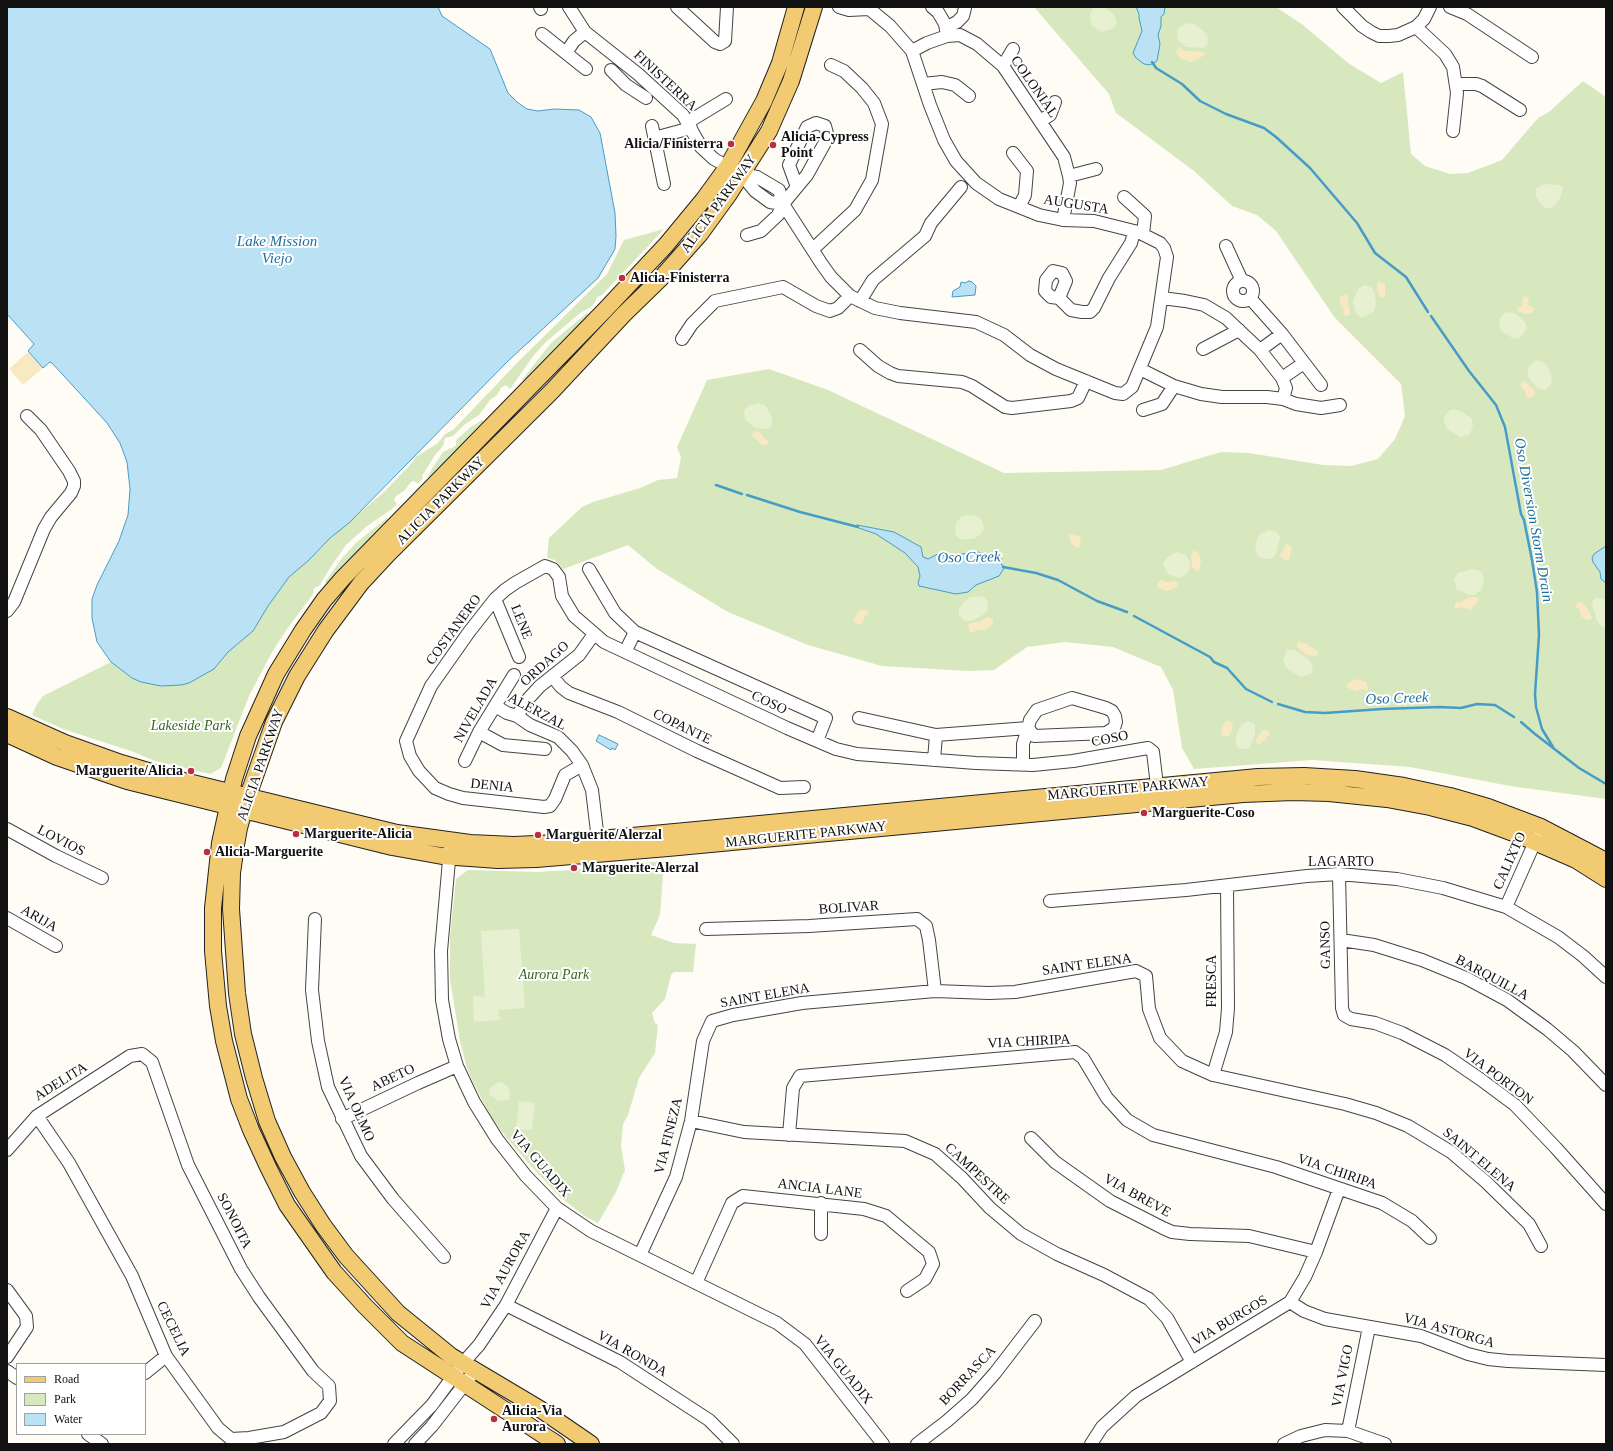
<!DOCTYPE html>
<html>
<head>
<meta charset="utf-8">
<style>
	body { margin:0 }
	#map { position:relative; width:1613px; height:1451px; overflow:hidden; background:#fefcf5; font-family:"Times New Roman",serif }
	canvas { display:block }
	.frame { position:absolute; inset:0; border:8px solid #111; pointer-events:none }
	.legend { position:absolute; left:16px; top:1363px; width:130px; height:72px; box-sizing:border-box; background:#fff; border:1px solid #a0a0a0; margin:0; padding:5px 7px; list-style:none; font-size:12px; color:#111 }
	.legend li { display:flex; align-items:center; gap:8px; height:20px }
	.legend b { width:20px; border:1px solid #a0a0a0 }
</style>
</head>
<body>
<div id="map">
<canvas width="1613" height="1451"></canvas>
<div class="frame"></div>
<ul class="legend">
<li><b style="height:5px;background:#f2ca71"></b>Road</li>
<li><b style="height:11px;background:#d7e8bf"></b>Park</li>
<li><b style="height:11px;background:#bbe2f4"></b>Water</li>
</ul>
</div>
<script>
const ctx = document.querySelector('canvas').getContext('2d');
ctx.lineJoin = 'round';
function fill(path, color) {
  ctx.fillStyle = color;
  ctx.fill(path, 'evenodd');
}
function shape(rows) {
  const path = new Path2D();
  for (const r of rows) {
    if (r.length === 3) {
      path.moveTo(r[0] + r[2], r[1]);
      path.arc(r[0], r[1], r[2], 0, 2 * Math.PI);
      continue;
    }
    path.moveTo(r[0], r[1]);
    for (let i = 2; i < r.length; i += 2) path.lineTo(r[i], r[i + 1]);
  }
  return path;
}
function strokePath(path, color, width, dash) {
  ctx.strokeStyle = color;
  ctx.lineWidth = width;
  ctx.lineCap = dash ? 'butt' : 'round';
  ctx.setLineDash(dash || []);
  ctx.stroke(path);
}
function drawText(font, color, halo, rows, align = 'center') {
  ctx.font = font + ' "Times New Roman",serif';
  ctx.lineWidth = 4;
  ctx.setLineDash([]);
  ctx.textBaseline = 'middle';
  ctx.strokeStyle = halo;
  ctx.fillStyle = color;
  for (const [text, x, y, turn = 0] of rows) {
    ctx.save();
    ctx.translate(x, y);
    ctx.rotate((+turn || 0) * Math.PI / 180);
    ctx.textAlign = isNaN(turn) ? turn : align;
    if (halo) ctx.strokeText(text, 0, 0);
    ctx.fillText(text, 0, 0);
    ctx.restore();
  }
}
fill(shape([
	[1034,7,1276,7,1303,25,1348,63,1381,83,1403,72,1411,154,1425,166,1450,174,1468,173,1502,160,1538,118,1549,112,1583,81,1606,97,1606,799,1510,786,1410,767,1312,760,1194,769,1182,748,1173,690,1161,667,1113,647,1065,642,1027,647,994,670,969,671,882,666,808,645,728,612,657,569,628,545,563,569,555,560,547,558,549,538,582,507,593,502,640,488,658,480,677,478,681,457,677,447,707,380,769,369,828,390,1004,473,1161,470,1221,452,1249,453,1323,465,1351,466,1378,459,1395,439,1405,416,1401,384,1335,318,1276,231,1257,215,1232,206,1194,171,1116,113,1109,94],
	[664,229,602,295,597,297,595,302,591,307,580,313,546,342,534,355,510,389,506,385,501,388,497,395,490,400,479,415,464,425,453,436,445,438,443,446,435,455,422,476,423,478,418,484,414,481,411,482,404,491,396,496,394,500,397,504,392,509,367,526,346,545,332,565,319,586,314,588,313,594,287,629,272,652,249,696,221,768,210,774,155,761,131,751,63,729,32,715,37,704,43,696,111,662,132,678,151,684,171,686,189,683,193,680,253,631,268,606,289,577,309,560,330,538,383,493,410,465,416,457,438,443,445,434,454,429,517,363,607,274,624,240],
	[587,313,588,315,523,381,522,380,551,343],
	[482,420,484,421,429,477,428,476,433,467,443,452,454,447,456,445,456,440,471,427],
	[387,518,389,519,327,583,325,582,342,558,357,542],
	[664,861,660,915,651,935,674,943,696,944,693,972,674,972,671,975,665,999,652,1013,655,1023,658,1025,655,1053,639,1078,628,1115,623,1124,621,1146,625,1170,616,1192,598,1223,586,1217,560,1197,530,1165,506,1137,491,1117,472,1080,467,1068,460,1041,450,979,450,936,456,879,468,870,538,872,570,870]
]), '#d7e8bf');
fill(shape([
	[1180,48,1186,51,1203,52,1205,55,1191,62,1181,59,1176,53,1177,49],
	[1380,282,1385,284,1385,295,1382,298,1379,296,1377,287,1377,283],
	[1345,294,1348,296,1348,304,1350,310,1349,315,1347,316,1344,315,1343,308,1340,305,1340,297],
	[1525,296,1529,299,1528,305,1535,308,1532,313,1526,314,1518,311,1518,308,1522,305,1523,298],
	[28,352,43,368,23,385,9,369],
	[1523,381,1526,382,1535,391,1535,395,1529,398,1526,397,1525,391,1520,386],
	[754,431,760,432,765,439,768,441,767,445,762,445,752,435],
	[1069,534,1080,536,1081,545,1079,548,1076,548,1071,543],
	[1286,544,1290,545,1292,548,1289,560,1287,561,1284,560,1280,555],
	[1194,550,1198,553,1201,561,1199,572,1192,568,1191,555],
	[1161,580,1167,582,1176,581,1178,585,1175,588,1166,591,1157,587,1158,582],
	[1469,597,1476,597,1479,599,1471,610,1461,607,1455,609,1454,608,1456,602,1462,602],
	[1578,602,1582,602,1587,608,1592,617,1591,620,1587,620,1581,616,1579,609,1575,607],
	[860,610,866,610,869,612,869,614,864,617,863,623,858,625,853,620],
	[987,617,993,619,993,623,990,627,984,630,977,630,973,632,970,632,968,624,981,621],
	[1299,642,1307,644,1310,647,1318,651,1318,654,1315,656,1307,655,1298,648,1297,644],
	[1356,679,1366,682,1368,690,1361,689,1356,691,1348,688,1347,684],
	[1229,721,1232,723,1233,726,1230,735,1226,737,1222,736,1221,733,1224,723,1225,721],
	[1266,730,1269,732,1269,735,1261,744,1258,744,1256,742,1257,738,1262,731]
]), '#f8e9c3');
fill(shape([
	[1093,7,1104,7,1114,15,1117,22,1114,28,1102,32,1092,26,1090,15],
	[1190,23,1196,25,1207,34,1208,40,1207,45,1204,48,1186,47,1179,41,1177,36,1178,28,1185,24],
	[1544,184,1559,185,1563,188,1560,199,1552,208,1546,208,1542,205,1536,197,1536,188],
	[1365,285,1371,287,1374,291,1376,305,1373,312,1366,316,1361,318,1355,312,1353,301,1358,289],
	[1505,312,1514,313,1525,322,1527,329,1520,338,1514,339,1501,331,1499,324,1500,318],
	[1536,360,1546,364,1552,376,1551,385,1545,390,1538,389,1528,377,1528,367],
	[758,403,765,405,772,417,772,425,768,429,763,429,754,427,745,420,744,412,746,408,750,405],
	[1453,409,1461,411,1472,419,1473,427,1469,435,1460,437,1447,429,1444,422,1444,417,1449,411],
	[967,515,976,516,981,519,983,524,984,529,981,534,973,539,960,539,955,534,956,523,962,516],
	[1268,530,1276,531,1280,537,1276,554,1271,559,1267,559,1261,558,1257,554,1255,544,1259,535],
	[1177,552,1186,555,1190,563,1189,570,1186,575,1179,578,1168,574,1163,565,1164,562,1168,557],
	[1474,569,1482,572,1484,582,1481,590,1474,595,1470,595,1457,590,1454,580,1458,573],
	[982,596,986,599,988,603,987,611,983,615,971,621,966,621,962,619,959,615,959,609,964,602,970,597],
	[1596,598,1606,600,1606,628,1602,626,1597,621,1593,608,1592,602],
	[1287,650,1295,650,1310,661,1313,669,1311,674,1301,677,1286,668,1283,660],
	[1248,721,1255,724,1255,734,1250,747,1245,749,1240,749,1236,745,1236,736,1241,725],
	[519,929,525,1008,498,1010,500,1020,474,1022,473,996,485,997,481,931],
	[498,1082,503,1083,508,1087,510,1094,508,1100,498,1101,489,1094,490,1088],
	[519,1101,535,1103,532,1130,516,1129]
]), '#e7f0d0');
const water = shape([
	[7,7,438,7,442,16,490,49,508,93,517,102,527,109,538,111,554,109,579,110,591,117,600,133,615,213,616,236,615,249,598,278,508,361,349,523,330,538,309,560,289,577,268,606,253,631,228,652,214,669,189,683,181,685,161,686,141,682,132,678,111,662,97,642,92,618,92,599,97,585,119,541,128,515,130,489,127,462,120,443,107,423,52,363,50,362,43,368,28,351,34,344,7,314,7,7],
	[1136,7,1165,7,1164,14,1161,17,1161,26,1158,35,1160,44,1157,61,1150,65,1144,64,1136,58,1133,53,1142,31,1139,18,1139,14,1136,7],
	[969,281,972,282,976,286,975,295,952,297,953,291,960,287,961,282,965,283,969,281],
	[857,525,894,532,921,547,923,557,928,559,938,554,945,556,978,552,985,554,991,559,1002,559,1001,564,1005,567,999,576,976,585,968,592,956,594,919,586,918,583,920,576,918,567,905,553,876,534,856,527,857,525],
	[1606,546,1606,583,1601,579,1600,572,1593,562,1592,558,1594,554,1606,546],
	[599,735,618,744,615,750,612,748,611,750,596,741,599,735]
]);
fill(water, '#bbe2f4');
strokePath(water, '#469cc7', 1);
strokePath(shape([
	[1152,62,1156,68,1182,84,1200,101,1226,114,1264,128,1276,137,1310,168,1357,223,1375,253,1406,277,1428,312],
	[1431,316,1469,371,1496,405,1505,427,1521,514,1524,520,1532,560,1537,592,1539,635,1535,694,1536,707,1542,729,1553,747],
	[716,485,742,494],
	[747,495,800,512,858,527],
	[1003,567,1036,573,1058,580,1097,601,1127,612],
	[1134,616,1210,657,1214,662,1227,668,1246,689,1272,702],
	[1278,704,1305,712,1325,713,1382,709,1440,707,1461,708,1477,704,1495,705,1514,717],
	[1521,722,1535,734,1579,768,1606,784]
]), '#469cc7', 2.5);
const minor = shape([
	[540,7,541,9],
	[569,7,585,32,638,74,683,115,701,147,714,159,741,174,755,191,770,202,783,204],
	[677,7,715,42,720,44,725,41,727,7],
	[839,7,849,10,869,9],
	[932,7,938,12,945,24,947,36],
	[1343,7,1362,26,1371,32,1379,36,1389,36,1398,35,1416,27,1424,19,1430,7],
	[1450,7,1467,14,1532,57],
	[1416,27,1445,54,1453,67,1457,93,1453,131],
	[946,28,957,22,963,16,965,8],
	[542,34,586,69],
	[912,51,927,43,947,36,960,35,977,44,1003,66,1064,157,1069,176,1070,183,1063,220],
	[566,53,574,41,585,32],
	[1003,66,1013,49],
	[611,70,626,85,646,98],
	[923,84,942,82,955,85,969,96],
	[1456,84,1476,84,1482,86,1520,110],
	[1040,121,1050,115,1055,102],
	[688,122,726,99],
	[652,126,664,184],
	[654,138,691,128],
	[1013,153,1027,171,1025,195,1019,207],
	[741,174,757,177,779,190,783,204,821,263,831,277,850,296,875,308,900,313,976,322,1004,335,1030,355,1056,369,1115,393,1123,394,1132,387,1157,327,1167,257,1164,248,1160,243,1138,232,1094,221,1063,220,1039,215,999,199,976,183,956,161,944,140,930,105,912,51,890,26,867,7],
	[1069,176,1096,169],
	[1124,197,1145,216,1143,234],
	[747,235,761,231,778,215,783,204,797,187,807,175,828,137,825,126,816,123,807,127,789,165,797,187],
	[1226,246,1242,281],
	[813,249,855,210,872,180,882,124,874,103,862,88,844,71,831,65],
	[1243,291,10],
	[1059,298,1066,281,1062,273,1053,271,1046,280,1045,291,1051,297,1059,298,1071,310,1082,312,1090,312,1094,308,1109,278,1131,243,1134,232],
	[1162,298,1185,301,1204,305,1226,318,1260,350,1282,378,1286,388,1283,399],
	[1250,298,1282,334,1321,385],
	[860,301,873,280,925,236,931,223,961,187],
	[682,339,692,324,715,301,783,287,816,306,830,311,838,308,850,296],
	[1203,349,1239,330],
	[860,350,878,366,890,373,898,376,962,382,972,386,1005,407,1012,408,1071,401,1078,398,1086,381],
	[1260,350,1282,334],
	[1140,369,1174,386,1201,394,1222,397,1267,397,1283,399,1296,404,1321,408,1340,405],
	[1282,378,1304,363],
	[1143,410,1162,404,1174,386],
	[589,569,615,613,635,632,826,718,817,741],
	[495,599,519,657],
	[7,611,14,602,44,529,51,517,71,493,74,486,74,481,69,471,41,430,27,416],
	[625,652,635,632],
	[553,677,561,687,569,693,618,712,697,751,780,788,804,787],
	[495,706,507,713,517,716,530,725,558,737,572,751,582,765,592,790,599,848],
	[517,716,528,699,540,686,579,655,594,634],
	[859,718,936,735,1028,728],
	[479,732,503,745,545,749],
	[934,760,936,735],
	[465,761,479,732,514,675],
	[582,765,565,775,555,799,550,806,544,807,463,798,449,794,435,788,419,771,410,756,406,741,431,686,469,632,495,599,505,590,515,583,545,566,553,569,559,577,562,596,574,616,604,642,787,728,836,749,857,754,976,763,1033,765,1073,761,1148,748,1153,752,1158,794],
	[1023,765,1023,744,1028,728,1030,720,1037,710,1072,698,1106,708,1112,711,1115,716,1116,722,1114,728,1106,733,1034,736,1028,728],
	[7,829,56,856,102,878],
	[450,849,441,951,442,1000,449,1039,457,1066,474,1102,497,1139,526,1176,557,1208,591,1231,777,1323,805,1344,883,1444],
	[1339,874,1342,1008,1344,1015,1351,1019,1375,1023,1402,1033,1445,1055,1480,1079,1515,1105,1556,1148,1606,1204],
	[1050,901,1186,890,1307,876,1339,874,1397,879,1443,888,1506,907,1558,937,1583,956,1606,977],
	[1506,907,1538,835],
	[7,918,56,946],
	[315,919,312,990,318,1041,328,1087,361,1156,393,1199,444,1257],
	[706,929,809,926,917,919,926,926,929,940,935,991],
	[1341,940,1374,945,1422,960,1466,978,1507,1000,1547,1029,1573,1051,1606,1085],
	[1213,1075,1226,1032,1228,1008,1227,886],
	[342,1119,418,1083,457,1066],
	[691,1121,744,1132,905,1141,935,1154,962,1178,990,1208,1021,1234,1057,1254,1104,1275,1149,1299,1167,1318,1192,1362],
	[789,1135,793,1088,800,1076,1075,1052,1083,1058,1107,1098,1127,1120,1153,1135,1276,1167,1382,1203,1412,1221,1430,1238],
	[1031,1138,1055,1162,1110,1201,1163,1228,1172,1232,1190,1234,1249,1236,1316,1252],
	[7,1150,37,1116,130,1056,142,1054,152,1062,188,1165,241,1269,259,1297,313,1371,329,1386,330,1401,321,1413,284,1432,249,1438,231,1439,218,1428,166,1356,132,1276,69,1163,37,1116],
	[821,1203,821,1234],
	[640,1255,676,1177,691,1121,703,1041,712,1021,733,1015,802,1003,935,991,989,993,1015,992,1136,971,1146,976,1149,1009,1160,1038,1182,1061,1213,1075,1345,1104,1376,1113,1408,1126,1451,1152,1486,1182,1529,1224,1541,1246],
	[696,1283,732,1203,743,1196,864,1209,886,1216,929,1252,933,1264,925,1279,907,1291],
	[7,1290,26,1316,27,1327,7,1357],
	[1290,1302,1304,1311,1325,1319,1421,1336,1468,1354,1488,1359,1508,1361,1606,1365],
	[506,1305,620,1362,709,1420,733,1444],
	[7,1371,17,1378],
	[145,1373,166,1356],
	[1348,1431,1369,1327],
	[88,1434,102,1444],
	[394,1444,432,1405,463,1363,479,1345,506,1305,557,1208],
	[415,1444,432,1426,470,1377],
	[917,1444,947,1421,972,1399,995,1373,1035,1321],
	[1091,1444,1102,1427,1136,1396,1290,1302,1305,1277,1316,1252,1339,1189],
	[1284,1444,1301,1436,1325,1430,1348,1431,1385,1444]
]);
const major = shape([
	[7,717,65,743,121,763,168,777,397,833,470,843,514,845,558,843,1258,777,1304,776,1355,779,1404,786,1450,796,1488,807,1541,827,1606,861],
	[7,734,57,757,127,781,392,847,442,856,498,860,536,859,668,848,1243,794,1293,792,1329,793,1387,799,1430,807,1473,818,1516,834,1576,860,1606,879],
	[557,1444,402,1343,365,1306,334,1272,287,1205,268,1167,251,1130,239,1099,224,1041,218,1006,213,951,213,908,220,843,234,779,248,736,276,674,303,630,324,600,343,578,605,310,666,245,704,199,728,166,764,101,780,63,796,7],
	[591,1444,540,1409,451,1356,398,1313,346,1256,323,1225,302,1192,283,1157,267,1121,254,1078,243,1034,237,993,231,909,232,873,236,845,239,828,248,796,274,722,297,676,326,630,361,583,388,554,552,391,624,314,661,278,700,234,729,194,769,131,791,81,814,7]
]);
strokePath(minor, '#444', 14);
strokePath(major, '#222', 18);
strokePath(minor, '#fff', 12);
strokePath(major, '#f2ca71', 16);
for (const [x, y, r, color] of [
	[731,144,4,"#bb2e3e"],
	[773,145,4,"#bb2e3e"],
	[622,278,4,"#bb2e3e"],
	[191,771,4,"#bb2e3e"],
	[1144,813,4,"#bb2e3e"],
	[296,834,4,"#bb2e3e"],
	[538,835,4,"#bb2e3e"],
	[207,852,4,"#bb2e3e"],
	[574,868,4,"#bb2e3e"],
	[494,1419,4,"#bb2e3e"]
]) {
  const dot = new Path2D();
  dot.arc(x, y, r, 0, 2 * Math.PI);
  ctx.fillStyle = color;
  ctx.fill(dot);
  strokePath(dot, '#fff', 1.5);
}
drawText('14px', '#111', '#fff', [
	["FINISTERRA",665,81,43],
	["COLONIAL",1034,87,55],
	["ALICIA PARKWAY",719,204,-54],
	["AUGUSTA",1076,205,9],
	["ALICIA PARKWAY",441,501,-45],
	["LENE",521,622,68],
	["COSTANERO",454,630,-54],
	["ORDAGO",545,664,-42],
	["COSO",769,703,25],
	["NIVELADA",476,710,-60],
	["ALERZAL",537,712,28],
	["COPANTE",682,727,26],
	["COSO",1110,739,-11],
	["ALICIA PARKWAY",261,765,-71],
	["DENIA",492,786,6],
	["MARGUERITE PARKWAY",1128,789,-5],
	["MARGUERITE PARKWAY",806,835,-6],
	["LOVIOS",61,841,27],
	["CALIXTO",1510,861,-66],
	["LAGARTO",1341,862],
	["BOLIVAR",849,908,-4],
	["ARIJA",39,919,30],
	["GANSO",1326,945,-91],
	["SAINT ELENA",1087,965,-8],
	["BARQUILLA",1492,978,28],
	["FRESCA",1212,981,-90],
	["SAINT ELENA",765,996,-10],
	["VIA CHIRIPA",1029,1042,-3],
	["VIA PORTON",1498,1077,37],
	["ABETO",393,1078,-25],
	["ADELITA",61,1082,-32],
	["VIA OLMO",356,1109,66],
	["VIA FINEZA",669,1136,-76],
	["SAINT ELENA",1479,1160,40],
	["VIA GUADIX",540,1164,49],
	["VIA CHIRIPA",1337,1172,19],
	["CAMPESTRE",977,1174,43],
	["ANCIA LANE",820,1189,7],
	["VIA BREVE",1137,1196,29],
	["SONOITA",234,1221,63],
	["VIA AURORA",506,1270,-61],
	["VIA BURGOS",1230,1321,-31],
	["CECELIA",173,1329,64],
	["VIA ASTORGA",1449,1331,16],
	["VIA RONDA",632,1354,30],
	["VIA GUADIX",843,1370,51],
	["BORRASCA",968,1376,-47],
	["VIA VIGO",1343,1376,-79]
]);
drawText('bold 14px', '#111', '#fff', [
	["Alicia-Cypress",781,137],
	["Point",781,153],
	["Alicia/Finisterra",723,144,"right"],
	["Alicia-Finisterra",630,278],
	["Marguerite/Alicia",183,771,"right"],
	["Marguerite-Coso",1152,813],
	["Marguerite-Alicia",304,834],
	["Marguerite/Alerzal",546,835],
	["Alicia-Marguerite",215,852],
	["Marguerite-Alerzal",582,868],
	["Alicia-Via",502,1411],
	["Aurora",502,1427]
], 'left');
drawText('italic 14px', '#356623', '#fff', [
	["Lakeside Park",191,726],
	["Aurora Park",554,975]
]);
drawText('italic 15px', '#1e6e9e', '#fff', [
	["Lake Mission",277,242],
	["Viejo",277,259],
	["Oso Diversion Storm Drain",1533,520,80],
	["Oso Creek",969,558,-1],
	["Oso Creek",1397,699,-2]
]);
</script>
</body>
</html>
